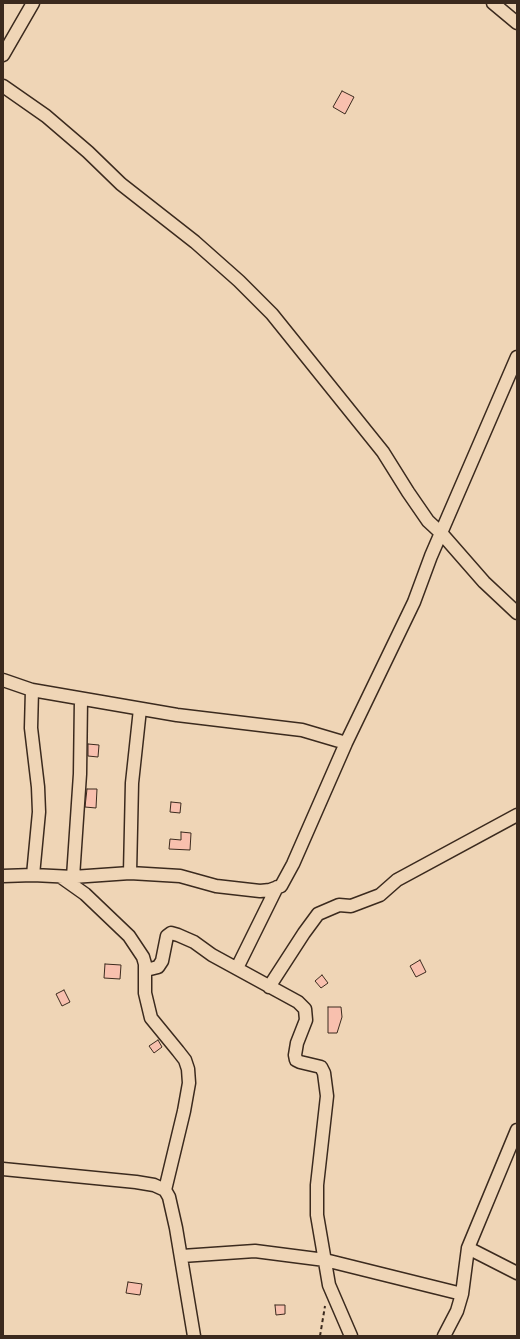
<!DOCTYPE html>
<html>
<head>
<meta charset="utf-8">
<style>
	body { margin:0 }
	#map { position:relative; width:520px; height:1339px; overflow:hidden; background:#efd5b6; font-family:"Gochi Hand",sans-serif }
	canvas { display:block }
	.frame { position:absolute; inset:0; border:4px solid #3b2a1e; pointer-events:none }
</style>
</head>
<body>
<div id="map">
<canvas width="520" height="1339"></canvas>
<div class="frame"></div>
</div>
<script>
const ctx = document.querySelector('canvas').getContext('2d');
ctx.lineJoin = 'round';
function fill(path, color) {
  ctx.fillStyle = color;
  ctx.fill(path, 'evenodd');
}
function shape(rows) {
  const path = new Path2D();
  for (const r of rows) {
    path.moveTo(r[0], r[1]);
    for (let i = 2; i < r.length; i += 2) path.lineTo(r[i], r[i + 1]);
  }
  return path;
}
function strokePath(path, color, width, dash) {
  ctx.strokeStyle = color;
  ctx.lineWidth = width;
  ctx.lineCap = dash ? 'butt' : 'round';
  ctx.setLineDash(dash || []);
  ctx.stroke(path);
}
const building = shape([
	[342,91,354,97,345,114,333,107,342,91],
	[88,744,99,745,98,757,88,756,88,744],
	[87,789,97,789,96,808,85,807,87,789],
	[171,802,181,803,180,813,170,812,171,802],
	[181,832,191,833,190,850,169,849,170,839,181,840,181,832],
	[420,960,426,972,416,977,410,966,420,960],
	[105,964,121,965,120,979,104,978,105,964],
	[322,975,328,983,321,988,315,981,322,975],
	[64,990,70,1002,62,1006,56,994,64,990],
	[328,1007,341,1007,342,1017,337,1033,328,1033,328,1007],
	[158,1040,162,1047,154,1053,149,1046,158,1040],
	[128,1282,142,1284,140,1295,126,1293,128,1282],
	[275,1305,285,1305,285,1314,276,1315,275,1305]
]);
fill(building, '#f8c0ae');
strokePath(building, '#3b2a1e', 1);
const minor = shape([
	[493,3,517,23],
	[3,55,33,3],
	[3,86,46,116,88,152,121,184,195,242,239,281,272,314,383,452,408,492,428,521,442,534,484,582,517,613],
	[3,680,32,690,177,715,302,730,346,743],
	[32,690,31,728,38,787,39,812,33,875],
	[130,873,132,783,140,709],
	[3,876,33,875,73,877,130,873,180,876,216,886,260,891,270,890,281,886,293,864,346,743,414,602,431,556,517,357],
	[61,877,85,894,129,936,143,957,145,964,145,993,151,1018,178,1051,185,1060,188,1069,189,1083,184,1111,165,1190],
	[73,877,80,774,81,699],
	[237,968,277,887],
	[146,970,158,967,162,961,167,936,171,933,178,935,194,942,212,955,298,1002,305,1009,306,1020,297,1043,295,1055,296,1060,300,1062,321,1067,324,1073,327,1096,317,1185,317,1215,329,1285,351,1336],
	[269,987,304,933,318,914,339,905,351,906,380,895,397,880,517,815],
	[3,1169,136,1182,154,1185,165,1190,169,1197,176,1228,194,1336],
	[468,1248,517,1273],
	[182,1256,255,1251,325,1260,462,1294],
	[444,1336,457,1311,462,1294,468,1248,517,1130]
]);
strokePath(minor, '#3b2a1e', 15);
strokePath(shape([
	[320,1336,325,1306]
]), '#3b2a1e', 2, [4, 3]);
strokePath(minor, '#efd5b6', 12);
</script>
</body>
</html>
